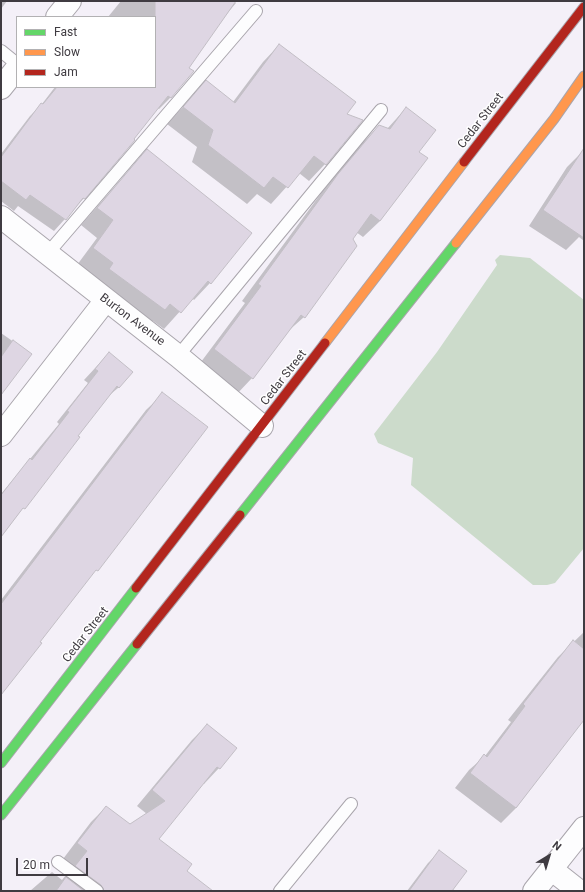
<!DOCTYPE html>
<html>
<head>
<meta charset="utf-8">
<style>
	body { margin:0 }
	#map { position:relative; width:585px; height:892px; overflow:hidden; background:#f4f0f8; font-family:Roboto,sans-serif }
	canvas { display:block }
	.frame { position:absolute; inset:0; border:2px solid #3f3b41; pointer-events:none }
	.legend { position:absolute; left:16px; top:16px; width:140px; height:72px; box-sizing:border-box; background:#fff; border:1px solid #b2b1b3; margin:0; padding:5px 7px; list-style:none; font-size:12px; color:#3f3b41 }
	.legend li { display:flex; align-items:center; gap:8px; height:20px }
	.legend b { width:20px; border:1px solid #b2b1b3 }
	.north { position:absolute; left:529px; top:836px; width:40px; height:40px; -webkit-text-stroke:3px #fff; paint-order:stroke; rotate:38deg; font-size:11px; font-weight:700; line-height:16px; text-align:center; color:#3f3b41 }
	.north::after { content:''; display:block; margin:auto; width:14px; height:18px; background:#3f3b41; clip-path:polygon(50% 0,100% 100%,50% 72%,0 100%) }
	.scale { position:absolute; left:16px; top:858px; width:72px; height:18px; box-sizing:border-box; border:2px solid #3f3b41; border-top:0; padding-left:5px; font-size:12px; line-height:14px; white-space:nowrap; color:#3f3b41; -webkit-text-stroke:3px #fff; paint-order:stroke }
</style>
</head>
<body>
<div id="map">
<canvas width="585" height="892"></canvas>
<div class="frame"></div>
<ul class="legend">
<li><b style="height:5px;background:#63d668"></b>Fast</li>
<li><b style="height:5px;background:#ff974d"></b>Slow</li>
<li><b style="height:5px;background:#b3261e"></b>Jam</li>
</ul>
<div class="north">N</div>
<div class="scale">20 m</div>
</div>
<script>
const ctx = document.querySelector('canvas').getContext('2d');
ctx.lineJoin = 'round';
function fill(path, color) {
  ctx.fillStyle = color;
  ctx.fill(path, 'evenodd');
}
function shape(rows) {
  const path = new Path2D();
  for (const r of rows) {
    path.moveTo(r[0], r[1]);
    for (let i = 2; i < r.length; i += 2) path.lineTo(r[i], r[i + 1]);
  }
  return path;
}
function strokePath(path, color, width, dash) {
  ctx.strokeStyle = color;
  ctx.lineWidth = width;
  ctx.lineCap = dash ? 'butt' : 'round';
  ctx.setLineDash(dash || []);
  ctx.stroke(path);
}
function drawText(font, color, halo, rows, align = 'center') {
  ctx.font = font + ' Roboto,sans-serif';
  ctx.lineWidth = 3;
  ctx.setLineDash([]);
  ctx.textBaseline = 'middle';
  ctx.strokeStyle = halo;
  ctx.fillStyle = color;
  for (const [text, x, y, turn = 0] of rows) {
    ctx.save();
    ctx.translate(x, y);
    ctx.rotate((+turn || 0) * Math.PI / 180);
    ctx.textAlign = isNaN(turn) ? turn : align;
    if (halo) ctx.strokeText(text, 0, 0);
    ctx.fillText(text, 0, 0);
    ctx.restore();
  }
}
fill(shape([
	[500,255,530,258,584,300,584,548,555,583,547,585,533,585,411,485,413,458,378,443,374,434,437,352,497,265,495,260]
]), '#ccdbcb');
fill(shape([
	[1,1,7,1,1,9],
	[121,1,233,1,236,3,215,28,188,68,170,98,159,109,157,108,84,198,54,231,18,206,14,211,1,201,1,154,30,116,42,104,55,87,155,87,155,17,108,17],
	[279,45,345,115,325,164,309,181,299,173,271,204,257,194,247,204,192,162,197,147,167,124,206,82,233,102,263,62],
	[406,108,418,152,426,158,380,221,363,237,356,232,304,317,286,333,252,378,236,395,198,366,245,303,242,301,322,192,362,143,379,126,387,129],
	[147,150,210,283,194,300,192,298,164,329,153,321,148,326,77,265,97,238,81,225],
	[582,152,584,152,584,241,579,237,566,250,529,226,567,167],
	[1,333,31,354,1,395],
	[109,353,132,372,118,388,106,398,1,537,1,494,59,424,57,422,88,383,84,380],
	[163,394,1,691,1,600,146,410],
	[584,632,584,718,516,808,501,823,455,788,469,770,485,756,511,722,508,720,558,657],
	[207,725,219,768,204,784,203,783,158,839,185,871,207,891,30,891,52,872,62,880,73,866,63,859,91,822,106,807,129,825,147,814,137,806,192,740],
	[439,852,454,891,407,891,428,863]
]), '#0003');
const building = shape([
	[155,1,236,1,189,68,194,71,171,98,168,96,134,139,135,140,85,199,83,198,66,220,30,195,26,200,1,181,1,157,41,103,43,104,57,87,155,87,155,1],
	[279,44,356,102,347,114,363,120,326,165,314,156,288,188,273,177,264,188,208,145,213,130,183,107,206,80,235,103,279,44],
	[406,107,436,130,419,152,428,158,380,221,371,214,353,239,357,246,305,318,301,315,253,379,214,349,261,286,258,284,338,174,379,125,390,129,406,107],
	[584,148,584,238,543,210,584,148],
	[147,149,252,233,211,284,208,281,181,313,170,304,165,310,109,269,113,263,93,248,113,220,97,208,147,149],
	[13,340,32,354,1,395,1,357,13,340],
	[109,352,133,372,119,388,117,386,78,436,80,437,51,475,25,509,23,508,1,537,1,495,30,458,32,460,69,412,67,411,98,371,95,369,109,352],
	[162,392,208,427,98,571,96,570,40,642,42,643,1,695,1,604,162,392],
	[573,640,584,649,584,720,516,808,470,773,484,754,487,757,525,706,523,704,573,640],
	[207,724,237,748,220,769,217,767,159,839,192,864,187,871,213,891,104,891,101,885,75,866,87,851,77,843,106,806,130,824,165,801,152,790,207,724],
	[439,850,467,871,452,891,409,891,439,850],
	[66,877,84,891,56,891,66,877]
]);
fill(building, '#ded6e3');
strokePath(building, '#c2bec5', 1);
const lane = shape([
	[1,51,17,64],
	[48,253,256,11],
	[178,356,381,110],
	[58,862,97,891],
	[280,891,351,804]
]);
const street = shape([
	[57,17,70,1],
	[1,88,17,68],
	[1,217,178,356,262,426],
	[1,435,106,300],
	[551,869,579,891],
	[534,891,584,828]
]);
const fast = shape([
	[240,515,456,243],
	[1,763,136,588],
	[1,815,137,644]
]);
const slow = shape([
	[456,243,554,119,584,76],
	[325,343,464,162]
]);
const jam = shape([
	[464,162,584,7],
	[136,588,325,343],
	[137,644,240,515]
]);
strokePath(lane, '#a9a5ac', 14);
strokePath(street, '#a9a5ac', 24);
strokePath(fast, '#a9a5ac', 11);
strokePath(slow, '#a9a5ac', 11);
strokePath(jam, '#a9a5ac', 11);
strokePath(lane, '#fdfdfe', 12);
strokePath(street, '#fdfdfe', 22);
strokePath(fast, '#63d668', 9);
strokePath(slow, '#ff974d', 9);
strokePath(jam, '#b3261e', 9);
drawText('12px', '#3f3b41', '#fff', [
	["Cedar Street",481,121,-52],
	["Burton Avenue",132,320,37],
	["Cedar Street",284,378,-52],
	["Cedar Street",86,635,-52]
]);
</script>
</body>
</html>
